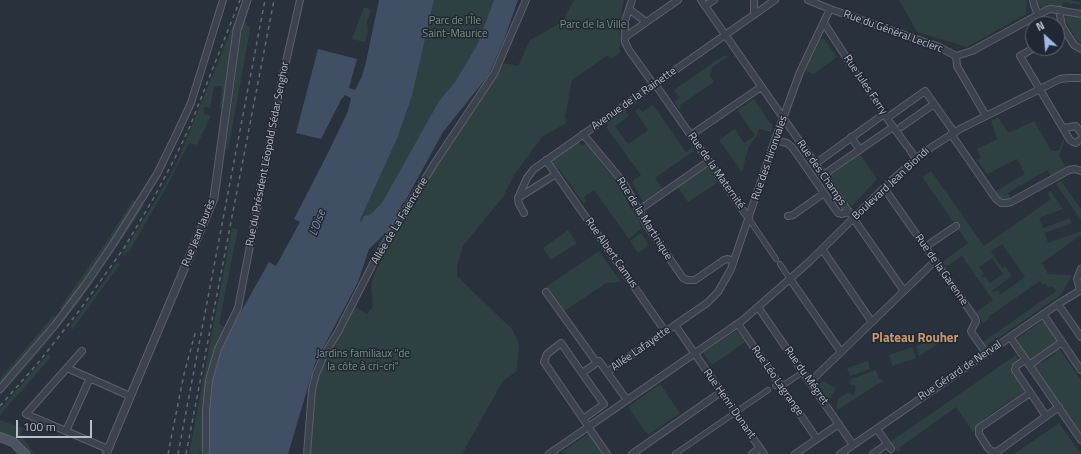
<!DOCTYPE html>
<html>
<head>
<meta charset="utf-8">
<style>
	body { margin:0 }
	#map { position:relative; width:1081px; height:454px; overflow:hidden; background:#29313d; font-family:"Titillium Web",sans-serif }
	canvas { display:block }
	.north { position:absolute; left:1025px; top:16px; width:40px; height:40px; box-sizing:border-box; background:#212833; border:1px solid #5e646f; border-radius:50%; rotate:334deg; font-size:11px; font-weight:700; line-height:16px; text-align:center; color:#b9bfc8 }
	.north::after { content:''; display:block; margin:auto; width:14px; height:18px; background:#9bb9eb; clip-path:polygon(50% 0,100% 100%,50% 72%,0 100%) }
	.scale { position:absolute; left:16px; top:420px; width:76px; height:18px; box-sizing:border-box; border:2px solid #b9bfc8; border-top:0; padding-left:5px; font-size:12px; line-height:14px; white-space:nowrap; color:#b9bfc8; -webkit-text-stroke:3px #212833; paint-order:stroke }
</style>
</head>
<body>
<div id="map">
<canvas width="1081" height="454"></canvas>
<div class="north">N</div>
<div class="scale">100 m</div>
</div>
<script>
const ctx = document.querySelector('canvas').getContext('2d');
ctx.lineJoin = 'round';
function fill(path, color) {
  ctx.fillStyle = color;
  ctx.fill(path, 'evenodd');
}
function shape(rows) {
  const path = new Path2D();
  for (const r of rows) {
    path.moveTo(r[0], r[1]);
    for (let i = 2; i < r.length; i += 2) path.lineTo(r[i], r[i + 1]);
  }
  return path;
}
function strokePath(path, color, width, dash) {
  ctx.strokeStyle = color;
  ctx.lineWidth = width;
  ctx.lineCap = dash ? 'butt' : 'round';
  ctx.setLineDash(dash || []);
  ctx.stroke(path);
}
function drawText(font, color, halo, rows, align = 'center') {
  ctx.font = font + ' "Titillium Web",sans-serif';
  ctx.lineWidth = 3;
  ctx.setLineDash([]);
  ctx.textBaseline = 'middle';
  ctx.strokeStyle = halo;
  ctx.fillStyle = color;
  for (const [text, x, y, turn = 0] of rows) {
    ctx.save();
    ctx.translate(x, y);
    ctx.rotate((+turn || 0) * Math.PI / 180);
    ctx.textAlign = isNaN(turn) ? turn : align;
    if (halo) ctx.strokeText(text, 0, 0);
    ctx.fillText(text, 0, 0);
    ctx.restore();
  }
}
fill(shape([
	[434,0,494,0,477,45,455,82,439,101,383,201,374,211,361,222,360,220,397,139,412,96],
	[574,0,624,0,619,27,621,40,619,49,621,52,611,59,608,55,572,80,565,117,567,120,565,124,542,137,514,175,503,197,463,246,457,266,457,276,513,330,519,344,517,371,503,381,462,454,308,454,315,385,322,365,354,306,367,314,373,307,371,285,374,275,389,243,439,160,452,144,478,100,504,63,518,66,530,40,562,22],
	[899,0,1027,0,1026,14,967,47,917,32],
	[1035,0,1069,0,1081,2,1081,5,1063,2,1062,8,1052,6,1043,8,1038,6],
	[364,7,370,9,371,11,367,22,368,31,365,42,352,39],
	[1067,16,1081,17,1081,43,1078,42,1067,23,1065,19],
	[236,18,224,108,220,108,222,86,214,86,210,108,204,107,204,114,211,116,197,145,189,143,167,186,132,247,125,255,122,254,157,198,176,165],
	[245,19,246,24,250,28,248,41,228,150,226,148,234,87,242,28],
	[821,39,824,39,837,57,814,74,805,71],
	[723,56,729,56,711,68,712,71,709,74,714,82,679,106,681,108,679,109,674,102,680,98,674,90],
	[754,99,770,123,773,124,771,132,759,129,757,135,748,148,742,172,719,140,735,129,744,143,755,135,737,111],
	[653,105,686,152,692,148,694,151,655,178,663,189,643,202,632,182,641,175,606,127,608,126,606,123,625,110,629,116,615,126,628,144,648,130,635,111,639,108,642,112],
	[998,117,1008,133,1034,121,1051,150,1054,151,1058,151,1060,148,1064,137,1065,139,1059,155,1066,168,1051,176,1047,170,1008,193,1011,199,1006,200,999,198,994,192,1025,174,1017,159,987,174,977,160,981,158,977,149,997,139,991,121],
	[579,142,581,145,586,144,621,187,630,207,636,215,642,228,629,239,594,190,584,197,586,200,584,204,559,169,554,169,552,165,552,160],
	[860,154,877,179,851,207,829,176],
	[706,166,707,167,718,182,688,202,677,186],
	[931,171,984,246,1051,199,1047,193,1051,191,1063,209,1039,218,1043,228,1070,218,1072,223,1045,233,1048,243,1081,231,1081,235,1042,263,1048,274,1072,275,1061,295,986,346,983,342,1056,291,1052,286,1049,288,1045,283,1042,285,1040,281,988,317,989,319,983,323,976,312,993,300,962,256,946,267,942,262,968,243,922,177],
	[1002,244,1025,277,1001,294,997,290,993,292,992,291,1012,276,1005,266,1002,268,991,251],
	[992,258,1003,274,990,283,985,276,984,278,981,275,984,274,979,267],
	[1061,181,1081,209,1081,220,1056,184],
	[133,200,137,202,111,244,66,307,59,309,105,244],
	[142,203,144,205,137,217,79,302,39,352,0,396,0,393,54,331,85,290],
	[232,228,238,229,219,324,224,327,215,348,207,381,202,418,204,450,198,454,189,454],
	[568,230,577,243,551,260,543,248],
	[641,233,649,245,638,253,630,241],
	[599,251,621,282,606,283,563,312,546,287],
	[117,262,120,264,72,330,71,325,103,283],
	[54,315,55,318,54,322,0,386,0,379],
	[1043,320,1045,321,1058,342,1031,361,1016,340],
	[735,331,737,331,745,342,712,365,703,353],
	[957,332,919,356,916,346],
	[912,347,916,358,892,366,889,355],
	[1058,347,1081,380,1081,434,1034,366,1038,362,1042,363,1055,354,1056,348],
	[48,354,51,357,0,415,0,409],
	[1016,355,1019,360,1010,367,1026,390,983,419,986,421,973,432,956,407,899,448,901,450,898,452,890,442],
	[868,361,870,369,850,376,847,368],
	[876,370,879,379,884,380,836,411,838,399,847,393,854,395,856,386,850,385,851,379],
	[823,381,836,388,829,402,817,385],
	[660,384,680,413,648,435,628,407],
	[0,420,23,428,21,434,34,454,29,454,26,449,16,439,0,434],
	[1059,423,1081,454,1014,454],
	[589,433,604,454,564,454,562,452]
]), '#2e4041');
fill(shape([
	[379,0,434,0,412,96,397,139,360,220,361,222,364,216,369,215,374,211,383,201,439,101,455,82,477,45,494,0,518,0,504,40,488,76,443,132,390,229,369,249,358,282,315,363,288,454,209,454,210,402,211,386,220,354,229,333,269,262,276,266,300,222,294,219,328,153,348,111,351,98,345,95,341,100,321,139,296,133,318,49,357,59,349,88,355,90,362,76,366,62]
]), '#414f64');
const pedestrian = shape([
	[850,63,884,114],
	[749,219,776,259],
	[780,264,790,279],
	[775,386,779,383,785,384,803,372],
	[675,454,768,390]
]);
const minor = shape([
	[632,0,625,21,625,42,629,50,654,85],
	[701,0,904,291],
	[808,0,830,9,939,47,956,56],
	[1033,0,1034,5,1038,15],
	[705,6,714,0],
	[629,9,646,22],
	[1059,10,1062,26,1074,45,1081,49],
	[754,15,754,0],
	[824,23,850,63],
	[625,37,678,0],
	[1034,48,1020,56,1070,140,1073,142,1076,143,1081,139],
	[956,56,972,51,1047,10,1051,9,1081,14],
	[956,56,957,66,986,116],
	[655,84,749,219],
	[887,118,925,91,954,132],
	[901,127,934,104],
	[1063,128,1076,126,1081,133],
	[583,134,623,182,648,227,683,278,687,280,695,280,724,260,728,259,734,261],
	[951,134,996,199,1001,203,1006,203,1011,202,1069,170,1075,169,1081,171],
	[691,135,761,87],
	[851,137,860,150],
	[775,140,787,143,792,147,838,213,841,214,849,212],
	[910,150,916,159],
	[546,160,665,331],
	[815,164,884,114,907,146],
	[823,175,890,129],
	[884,188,975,318,976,321,971,331,972,333,986,353],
	[518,198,556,174],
	[639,210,709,161],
	[524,213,519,204,518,198,527,178,534,169,775,0],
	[788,216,793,215,824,193],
	[925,247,956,226],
	[822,249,872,322],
	[790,279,841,352],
	[1080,290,1077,279,1081,269],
	[546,292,597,363,599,361,627,400],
	[1058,304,1081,337],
	[758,307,853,445],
	[1043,314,1081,370],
	[738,324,817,439],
	[675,325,764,454],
	[1010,337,1081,440],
	[82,351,26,414,108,449],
	[1025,360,1016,366,1015,370,1046,416],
	[1029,365,1062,342],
	[67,368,130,396],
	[607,372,707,303,718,292,731,269,775,140,800,72,830,9],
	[582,373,604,404,583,419],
	[810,382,935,261],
	[0,389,55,325,88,281,113,244,157,174,177,133,191,103,223,0],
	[586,423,544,362,547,354,561,343,582,373,595,364],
	[587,425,607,454],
	[877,429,891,449],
	[66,431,90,378],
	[993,452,988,448,979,434,979,428,1030,393],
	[993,452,998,451,1059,407],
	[206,454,206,411,209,380,218,349,238,308,283,75,300,0],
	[307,454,312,390,316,374,325,353,338,332,377,256,436,161,494,74,526,0],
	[549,454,743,320,809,262,891,181,924,152,960,129,1060,79,1068,78,1081,78],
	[632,454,721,392],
	[752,454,760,448],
	[795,454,839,424],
	[840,454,1058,304,1081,290],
	[873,454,887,444]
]);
const tertiary = shape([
	[106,454,214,198,237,30,247,0]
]);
const secondary = shape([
	[0,437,13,442,25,454]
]);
strokePath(pedestrian, '#5b616b', 6);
strokePath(minor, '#5b616b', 8);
strokePath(tertiary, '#5b616b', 9);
strokePath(secondary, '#5b616b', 10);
strokePath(pedestrian, '#3d434e', 4.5);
strokePath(minor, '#3d434e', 6);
strokePath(tertiary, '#3d434e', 7);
strokePath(secondary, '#4b5360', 8);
strokePath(shape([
	[0,406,38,363,79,311,124,248,152,201,175,158,190,126,240,0],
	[168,454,184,374,196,330],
	[178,454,265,0],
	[186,454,274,0]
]), '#616a76', 1.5, [4, 4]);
drawText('11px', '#73967c', '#212833', [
	["Parc de l'Île",455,21],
	["Saint-Maurice",455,34],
	["Parc de la Ville",593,25],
	["Jardins familiaux \"de",363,354],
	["la côte à cri-cri\"",363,367]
]);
drawText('11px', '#b9bfc8', '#212833', [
	["Rue du Général Leclerc",893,32,20],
	["Rue Jules Ferry",865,85,56],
	["Avenue de la Rainette",634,99,-35],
	["Rue du Président Léopold Sédar Senghor",268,154,-79],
	["Rue des Hironvales",770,158,-71],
	["Rue de la Maternité",716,171,55],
	["Rue des Champs",821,173,55],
	["Boulevard Jean Biondi",891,184,-43],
	["Rue de la Martinique",644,219,58],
	["Allée de La Faïencerie",400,221,-59],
	["Rue Jean Jaurès",199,233,-68],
	["Rue Albert Camus",611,253,55],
	["Rue de la Garenne",941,270,55],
	["Allée Lafayette",641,349,-35],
	["Rue Gérard de Nerval",960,371,-34],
	["Rue du Mégret",806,376,55],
	["Rue Léo Lagrange",777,381,55],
	["Rue Henri Dunant",729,404,55]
]);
drawText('italic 12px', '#7e8fa7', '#212833', [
	["L'Oise",318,223,-69]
]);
drawText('bold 13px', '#c89a74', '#212833', [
	["Plateau Rouher",915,339]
]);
</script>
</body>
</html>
